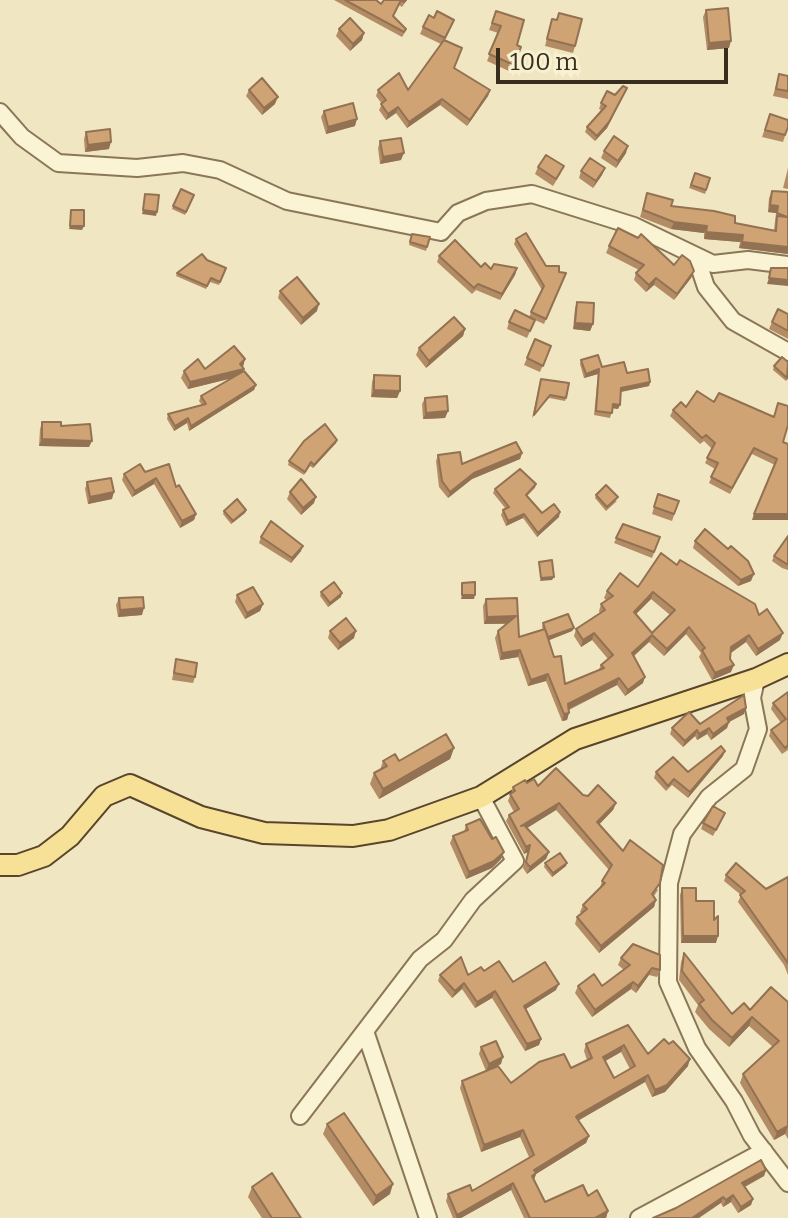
<!DOCTYPE html>
<html>
<head>
<meta charset="utf-8">
<style>
	body { margin:0 }
	#map { position:relative; width:788px; height:1218px; overflow:hidden; background:#f0e6c1; font-family:Bitter,serif }
	canvas { display:block }
	.scale { position:absolute; left:496px; top:48px; width:232px; height:36px; box-sizing:border-box; border:4px solid #392d1d; border-top:0; padding-left:10px; font-size:24px; line-height:28px; white-space:nowrap; color:#392d1d; -webkit-text-stroke:6px #f7f0d1; paint-order:stroke }
</style>
</head>
<body>
<div id="map">
<canvas width="788" height="1218"></canvas>
<div class="scale">100 m</div>
</div>
<script>
const ctx = document.querySelector('canvas').getContext('2d');
ctx.lineJoin = 'round';
function shape(rows) {
  const path = new Path2D();
  for (const r of rows) {
    path.moveTo(r[0], r[1]);
    for (let i = 2; i < r.length; i += 2) path.lineTo(r[i], r[i + 1]);
  }
  return path;
}
function strokePath(path, color, width, dash) {
  ctx.strokeStyle = color;
  ctx.lineWidth = width;
  ctx.lineCap = dash ? 'butt' : 'round';
  ctx.setLineDash(dash || []);
  ctx.stroke(path);
}
function fill(path, color) {
  ctx.fillStyle = color;
  ctx.fill(path, 'evenodd');
}
const minor = shape([
	[0,112,22,137,58,163,137,168,183,163,220,170,287,201,441,232,458,213,486,201,532,194,634,226,713,264,748,260,788,265],
	[696,257,706,287,733,321,788,352],
	[756,679,752,698,758,729,744,769,709,797,682,834,669,883,668,982,697,1048,734,1101,752,1136,788,1183],
	[365,1031,428,1218],
	[300,1116,420,959,444,940,473,900,515,861,481,797],
	[639,1218,764,1151]
]);
const major = shape([
	[0,865,18,865,44,856,70,836,104,796,130,785,201,817,264,833,353,836,389,830,481,797,575,739,756,679,788,664]
]);
strokePath(minor, '#8a7757', 20);
strokePath(major, '#58452c', 24);
strokePath(minor, '#faf3d4', 16);
strokePath(major, '#f6e196', 20);
fill(shape([
	[334,0,376,0,381,4,384,0,407,0,402,7,399,5,393,17,406,29,404,34,402,37],
	[706,10,729,48,707,50,703,17],
	[496,11,517,45,521,47,511,72,487,61,498,33,489,30],
	[559,13,575,46,573,53,545,46,552,19,556,20],
	[434,18,454,20,445,40,454,69,490,90,488,96,467,126,440,105,407,128,396,113,386,120,379,110,382,104,376,96,378,90,408,90,441,44,420,34,423,27],
	[339,29,364,33,362,40,350,51,336,36],
	[779,74,788,76,788,99,773,96],
	[627,88,607,128,595,141,585,132,587,127,601,110,599,109,601,103],
	[249,90,275,104,262,115,246,96],
	[324,111,355,126,326,134,321,117],
	[770,114,788,127,783,142,762,137],
	[86,132,109,149,85,152,84,139],
	[380,141,401,160,380,164,378,148],
	[604,151,626,153,616,168,601,158],
	[538,167,561,173,553,186,535,174],
	[605,168,602,175,593,188,579,178,581,171],
	[788,168,788,189,783,188],
	[695,173,710,178,705,194,689,188],
	[181,189,194,195,185,215,172,209],
	[772,191,788,192,788,254,739,248,740,242,704,239,704,233,671,229,640,217,647,193,671,206,735,223,774,230,776,213,768,212,769,198],
	[412,234,430,237,426,251,409,245],
	[516,239,546,266,559,272,566,273,544,324,535,320,527,338,507,329,509,322,529,317,542,290,514,244],
	[609,246,674,265,694,271,691,278,674,300,654,285,646,292,634,280,636,273,639,270,606,253],
	[439,256,481,267,491,269,517,268,515,275,500,300,476,290,472,294,437,262],
	[207,260,226,268,219,285,210,282,206,289,176,276,177,273],
	[280,291,317,311,301,325,278,298],
	[577,302,593,324,590,331,573,329,575,308],
	[788,314,788,339,769,329,772,322],
	[465,329,463,336,426,368,416,355,419,348],
	[535,339,551,346,540,372,524,365],
	[581,360,602,367,627,373,650,382,649,386,621,392,618,409,613,408,610,418,594,415,598,374,584,378,580,364],
	[788,362,788,379,786,381,773,370,774,366],
	[242,367,244,369,243,372,256,385,254,390,189,431,187,423,174,431,167,419,168,414,202,405,199,401,201,396,232,378,188,389,181,378,184,371],
	[374,375,400,391,397,398,371,397,372,382],
	[540,382,566,398,565,401,549,398,532,418],
	[425,398,448,411,445,418,423,419,422,404],
	[686,407,788,444,752,520,775,465,752,454,730,494,709,483,715,469,705,463,712,449,704,441,700,444,670,416,673,410],
	[42,422,61,426,89,447,39,446,40,429],
	[337,440,336,443,313,468,310,466,304,475,288,465,289,461],
	[522,453,520,459,472,479,448,498,439,487,436,461,438,455,462,464],
	[145,472,176,487,196,514,194,520,180,528,154,484,132,497,122,480,124,474],
	[87,482,112,499,88,504,85,489],
	[536,484,535,488,527,496,542,513,559,517,537,537,523,518,506,526,501,515,503,510,506,509,493,493,495,489],
	[290,492,314,503,301,515,287,499],
	[658,494,679,501,672,521,652,514],
	[596,495,617,501,606,511,595,498],
	[246,510,245,513,231,524,223,514,224,511],
	[623,524,660,537,652,558,614,543],
	[788,536,788,570,782,568,772,561,774,556],
	[261,537,301,551,291,563,259,543],
	[695,541,751,581,738,586,693,548],
	[677,565,759,615,780,640,756,656,746,642,731,653,730,659,731,672,712,680,699,657,701,653,686,634,664,656,649,642,634,656,643,683,625,696,617,685,569,710,567,720,562,721,546,681,528,686,518,657,500,660,495,638,498,631,507,624,484,624,483,606,486,599,519,637,543,630,542,627,543,623,574,628,572,631,549,640,554,657,565,684,598,671,601,665,608,659,592,640,581,647,574,636,576,629,600,613,599,611,601,604,607,601,604,598,607,591,638,587],
	[651,599,670,615,652,633,636,614],
	[321,592,341,597,328,607,320,596],
	[237,595,263,604,260,611,245,619,235,602],
	[119,598,142,615,118,617,116,605],
	[330,631,354,638,338,650,328,638],
	[176,659,195,677,193,683,172,680],
	[788,692,788,750,782,754,769,736,771,730,781,723,771,709,773,703],
	[744,714,729,722,727,728,711,740,707,734,697,740,695,736,683,747,670,734,672,728,700,724],
	[454,748,450,759,379,799,370,784,374,773,380,770,383,761,399,761],
	[723,756,688,798,672,785,666,791,654,778,656,772,688,772],
	[527,783,583,795,616,803,613,810,599,824,658,890,654,896,656,900,654,907,599,953,575,924,577,917,582,914,580,912,583,905,600,888,602,881,609,870,556,810,527,828,549,852,546,859,527,874,523,868,528,852,524,854,506,821,509,815,514,812,508,801,513,787],
	[725,813,713,836,701,829,703,823],
	[466,825,492,839,504,852,501,859,492,868,466,879,450,843,453,836,464,832],
	[545,863,566,866,552,877,544,867],
	[726,875,766,889,788,877,788,975,784,965,738,902,741,895,724,881],
	[682,888,696,901,714,920,716,943,681,943,680,895],
	[684,953,732,1014,788,1002,788,1139,785,1134,774,1140,740,1083,743,1074,773,1047,749,1026,729,1047,709,1029,695,1012,698,1005,679,980,681,962],
	[621,958,660,970,657,977,649,975,636,993,631,989,592,1017,575,993,578,986,602,986,624,970,618,965],
	[484,971,513,982,556,990,526,1009,541,1039,539,1045,525,1051,492,998,475,1008,462,989,452,998,438,981,440,975,468,975],
	[628,1025,648,1054,688,1066,665,1092,652,1097,645,1082,578,1120,589,1136,586,1143,536,1174,534,1179,545,1202,588,1196,608,1211,606,1218,524,1218,511,1190,461,1218,453,1218,446,1201,448,1194,472,1191,529,1157,520,1137,481,1152,460,1088,462,1081,511,1083,571,1068,587,1060,584,1051,586,1044],
	[621,1052,630,1069,614,1078,605,1061],
	[481,1047,501,1064,486,1071,479,1054],
	[327,1124,390,1194,373,1206,323,1134],
	[766,1170,764,1176,745,1187,753,1199,751,1205,738,1213,731,1202,723,1207,721,1203,653,1218],
	[252,1187,301,1218,262,1218,248,1197]
]), '#b38c65');
fill(shape([
	[364,33,362,40,350,51,353,44],
	[731,41,729,48,707,50,709,43],
	[627,88,607,128,595,141,597,136],
	[490,90,488,96,467,126,470,120],
	[278,97,275,104,262,115,264,108],
	[442,99,440,105,407,128,409,122],
	[398,107,396,113,386,120,388,114],
	[357,119,355,126,326,134,328,127],
	[111,142,109,149,85,152,88,145],
	[628,146,626,153,616,168,618,161],
	[404,153,401,160,380,164,383,157],
	[605,168,602,175,593,188,596,181],
	[770,205,778,206,776,213,768,212],
	[143,210,157,212,156,216,142,214],
	[674,222,707,226,704,233,671,229],
	[70,226,84,226,82,230,69,229],
	[706,232,743,235,740,242,704,239],
	[742,242,788,247,788,254,739,248],
	[517,268,515,275,500,300,502,294],
	[694,271,691,278,674,300,677,294],
	[656,278,654,285,646,292,649,285],
	[769,278,788,280,788,286,767,284],
	[319,304,317,311,301,325,303,318],
	[575,323,593,324,590,331,573,329],
	[465,329,463,336,426,368,429,361],
	[245,359,241,376,188,389,190,382,240,364],
	[599,369,598,374,584,378,586,374],
	[650,382,649,386,620,392,621,388],
	[256,385,254,390,189,431,191,426],
	[374,390,400,391,397,398,371,397],
	[613,404,620,405,618,409,612,408],
	[448,411,445,418,423,419,426,413],
	[188,418,187,423,174,431,175,426],
	[42,439,92,441,89,447,39,446],
	[337,440,336,443,313,468,314,465],
	[522,453,520,459,472,479,448,498,450,492,474,473],
	[156,478,154,484,132,497,135,491],
	[114,492,112,499,88,504,90,497],
	[316,497,314,503,301,515,303,508],
	[246,510,245,513,231,524,233,521],
	[560,512,559,517,537,537,538,533],
	[196,514,194,520,180,528,182,521],
	[524,514,523,518,506,526,508,521],
	[754,514,788,514,788,520,752,520],
	[303,546,301,551,291,563,292,558],
	[754,574,751,581,738,586,741,580],
	[554,577,552,580,540,581,541,578],
	[653,592,651,599,631,619,634,612],
	[342,593,341,597,328,607,330,603],
	[462,595,475,595,474,599,461,599],
	[263,604,260,611,245,619,247,613],
	[144,608,142,615,118,617,120,610],
	[516,616,513,623,484,624,487,617],
	[689,627,686,634,664,656,667,649],
	[574,628,572,631,547,641,548,637],
	[356,631,354,638,338,650,340,643],
	[594,633,592,640,581,647,583,640],
	[783,633,780,640,756,656,758,649],
	[652,635,649,642,629,660,632,653],
	[749,635,746,642,729,654,731,647],
	[520,650,518,657,500,660,502,653],
	[734,665,731,672,712,680,715,673],
	[548,674,546,681,528,686,531,680],
	[645,677,643,683,625,696,628,690],
	[619,678,617,685,565,711,568,704],
	[746,708,744,714,729,722,727,728,711,740,713,734,727,718],
	[569,713,567,720,562,721,564,714],
	[709,728,707,734,697,740,699,734],
	[697,730,695,736,683,747,685,741],
	[454,748,450,759,379,799,383,789],
	[725,751,723,756,688,798,690,792],
	[559,803,556,810,519,833,521,826],
	[616,803,613,810,595,829,597,822],
	[530,845,528,852,524,854,526,847],
	[504,852,501,859,492,868,466,879,469,872],
	[549,852,546,859,527,874,530,867],
	[567,863,566,866,552,877,553,873],
	[656,900,654,907,599,953,601,946],
	[683,936,718,936,716,943,681,943],
	[652,968,649,975,636,993,638,986],
	[633,982,631,989,592,1017,595,1010],
	[464,983,462,989,452,998,455,991],
	[559,984,556,990,521,1012,524,1006],
	[495,991,492,998,475,1008,477,1002],
	[752,1017,749,1026,729,1047,732,1038],
	[541,1039,539,1045,525,1051,527,1044],
	[624,1045,621,1052,600,1064,603,1057],
	[503,1057,501,1064,486,1071,489,1064],
	[690,1059,688,1066,665,1092,652,1097,655,1090],
	[648,1075,645,1082,576,1122,576,1117,578,1115],
	[788,1126,785,1134,774,1140,777,1132],
	[523,1130,520,1137,481,1152,484,1145],
	[589,1136,586,1143,536,1174,534,1180,530,1183,534,1170],
	[766,1170,764,1176,740,1189,742,1183],
	[513,1183,511,1190,461,1218,456,1218,457,1215],
	[393,1184,390,1194,373,1206,376,1196],
	[733,1195,731,1202,723,1207,726,1200],
	[723,1197,721,1203,699,1218,692,1218],
	[753,1199,751,1205,738,1213,741,1207],
	[608,1211,606,1218,595,1218]
]), '#927252');
const building = shape([
	[345,0,376,0,381,4,384,0,406,0,404,2,401,0,393,16,406,29,404,32,345,0],
	[728,8,731,41,709,43,706,10,728,8],
	[437,11,454,20,445,38,423,27,429,15,434,18,437,11],
	[496,11,524,20,517,45,521,47,514,65,489,54,501,26,492,23,496,11],
	[559,13,582,19,575,46,547,39,552,19,557,20,559,13],
	[350,18,364,33,353,44,339,29,350,18],
	[444,40,462,48,454,68,490,90,470,120,442,99,409,122,398,107,388,114,381,104,386,100,378,90,399,73,408,90,444,40],
	[779,74,788,76,788,91,776,89,779,74],
	[262,78,278,97,264,108,249,90,262,78],
	[623,86,627,88,609,122,597,136,587,127,606,106,601,103,607,91,615,95,623,86],
	[353,103,357,119,328,127,324,111,353,103],
	[770,114,788,120,788,127,785,135,765,130,770,114],
	[110,129,111,142,88,145,86,132,110,129],
	[614,136,628,146,618,161,604,151,614,136],
	[401,138,404,153,383,157,380,141,401,138],
	[546,155,564,166,556,179,538,167,546,155],
	[590,158,605,168,596,181,581,171,590,158],
	[695,173,710,178,706,190,691,185,695,173],
	[181,189,194,195,186,212,173,206,181,189],
	[772,191,788,192,788,247,742,242,743,235,706,232,707,226,674,222,643,210,647,193,673,200,671,206,714,211,735,216,735,223,776,231,777,216,787,217,777,213,778,206,770,205,772,191],
	[145,194,159,195,157,212,143,210,145,194],
	[71,210,84,210,84,226,70,226,71,210],
	[618,228,638,238,641,234,674,265,682,255,690,261,694,271,677,294,656,278,649,285,636,273,644,265,609,246,618,228],
	[526,233,546,266,559,266,559,272,566,273,546,319,531,312,544,286,516,239,526,233],
	[412,234,430,237,427,247,410,242,412,234],
	[455,240,481,267,485,263,491,269,494,264,517,268,502,294,478,284,474,288,439,256,455,240],
	[202,254,207,260,226,268,220,282,211,278,207,286,177,273,202,254],
	[771,268,788,268,788,280,769,278,771,268],
	[297,277,319,304,303,318,280,291,297,277],
	[577,302,594,303,593,324,575,323,577,302],
	[778,309,788,314,788,331,772,322,778,309],
	[515,310,535,320,530,331,509,322,515,310],
	[454,317,465,329,429,361,419,348,454,317],
	[535,339,551,346,543,366,527,358,535,339],
	[234,346,245,359,240,364,244,369,190,382,184,371,198,359,205,369,234,346],
	[598,355,602,367,624,362,627,373,648,369,650,382,621,388,620,405,613,404,612,413,596,411,599,369,586,374,581,360,598,355],
	[782,357,788,362,787,378,774,366,782,357],
	[244,371,256,385,191,426,188,418,175,426,168,414,206,404,201,396,244,371],
	[374,375,400,376,400,391,374,390,374,375],
	[541,379,569,383,566,398,550,395,534,415,541,379],
	[697,391,714,402,719,393,774,417,778,403,788,406,788,425,783,442,788,444,788,514,754,514,777,459,754,448,732,488,711,477,718,463,707,458,715,443,706,435,702,438,673,410,681,402,686,407,697,391],
	[447,396,448,411,426,413,425,398,447,396],
	[42,422,61,422,61,426,90,424,92,441,42,439,42,422],
	[325,424,337,440,314,465,311,462,305,472,289,461,304,441,325,424],
	[516,442,522,453,474,473,450,492,442,481,438,455,460,452,462,464,516,442],
	[140,464,145,472,169,464,176,487,179,485,196,514,182,521,156,478,135,491,124,474,140,464],
	[520,469,536,484,526,495,542,513,554,504,560,512,538,533,524,514,508,521,503,510,509,507,495,489,520,469],
	[111,478,114,492,90,497,87,482,111,478],
	[301,479,316,497,303,508,290,492,301,479],
	[606,485,618,497,607,507,596,495,606,485],
	[658,494,679,501,674,514,654,507,658,494],
	[237,499,246,510,233,521,224,511,237,499],
	[271,521,303,546,292,558,261,537,271,521],
	[623,524,660,537,654,552,616,538,623,524],
	[705,529,728,549,731,546,748,561,754,574,741,580,695,541,705,529],
	[788,536,788,565,774,556,788,536],
	[661,553,677,565,680,560,755,604,759,615,767,609,783,633,758,649,749,635,731,647,730,659,734,665,715,673,702,650,705,648,689,627,667,649,652,635,632,653,645,677,628,690,619,678,568,704,569,713,564,714,548,674,531,680,520,650,502,653,498,631,516,616,487,617,486,599,517,598,519,637,545,629,554,657,561,656,565,684,604,668,601,665,613,655,594,633,583,640,576,629,605,610,601,604,613,596,607,591,620,573,638,587,661,553],
	[653,592,675,610,652,633,634,612,653,592],
	[552,560,554,577,541,578,539,562,552,560],
	[334,582,342,593,330,603,321,592,334,582],
	[475,582,475,595,462,595,462,583,475,582],
	[253,587,263,604,247,613,237,595,253,587],
	[143,597,144,608,120,610,119,598,143,597],
	[568,614,574,628,548,637,543,623,568,614],
	[346,618,356,631,340,643,330,631,346,618],
	[176,659,197,663,195,677,174,673,176,659],
	[788,692,788,745,785,748,771,730,786,719,773,703,788,692],
	[744,695,746,708,727,718,729,722,713,734,709,728,699,734,697,730,685,741,672,728,689,712,700,724,744,695],
	[446,734,454,748,383,789,374,773,387,766,383,761,395,754,399,761,446,734],
	[721,746,725,751,690,792,674,779,668,786,656,772,673,757,688,772,721,746],
	[556,768,583,795,588,796,598,785,616,803,597,822,623,851,630,840,663,865,660,883,652,894,656,900,601,946,577,917,587,909,583,905,605,883,602,881,612,865,559,803,521,826,524,825,549,852,530,867,526,862,530,845,526,847,509,815,519,809,510,794,515,791,513,787,525,780,527,783,534,779,538,786,556,768],
	[713,806,725,813,716,830,703,823,713,806],
	[480,819,492,839,496,837,504,852,494,861,469,872,453,836,468,830,466,825,480,819],
	[560,853,567,863,553,873,545,863,560,853],
	[736,863,766,889,788,877,788,963,740,895,745,891,726,875,736,863],
	[682,888,696,888,696,901,714,901,714,920,718,916,718,936,683,936,682,888],
	[633,944,660,955,660,970,652,968,638,986,633,982,595,1010,578,986,594,974,602,986,630,965,621,958,633,944],
	[684,953,732,1014,744,1003,750,1010,771,987,788,1002,788,1126,777,1132,743,1074,779,1041,752,1017,732,1038,712,1020,699,1004,704,1000,682,971,684,953],
	[461,957,468,975,481,967,484,971,499,961,513,982,545,962,559,984,524,1006,541,1039,527,1044,495,991,477,1002,464,983,455,991,440,975,461,957],
	[628,1025,648,1054,664,1039,669,1044,673,1041,690,1059,667,1085,655,1090,648,1075,578,1115,576,1117,589,1136,534,1170,536,1173,532,1176,545,1202,583,1185,588,1196,597,1190,608,1211,595,1218,530,1218,513,1183,457,1215,448,1194,470,1185,472,1191,534,1155,523,1130,484,1145,462,1081,498,1066,511,1083,539,1062,564,1054,571,1068,592,1058,586,1044,628,1025],
	[624,1045,635,1066,614,1078,603,1057,624,1045],
	[496,1041,503,1057,489,1064,481,1047,496,1041],
	[344,1113,393,1184,376,1196,327,1124,344,1113],
	[761,1160,766,1170,742,1183,753,1199,741,1207,733,1195,726,1200,723,1197,692,1218,653,1218,676,1208,761,1160],
	[272,1173,301,1218,272,1218,252,1187,272,1173]
]);
fill(building, '#d0a375');
strokePath(building, '#927252', 2);
</script>
</body>
</html>
